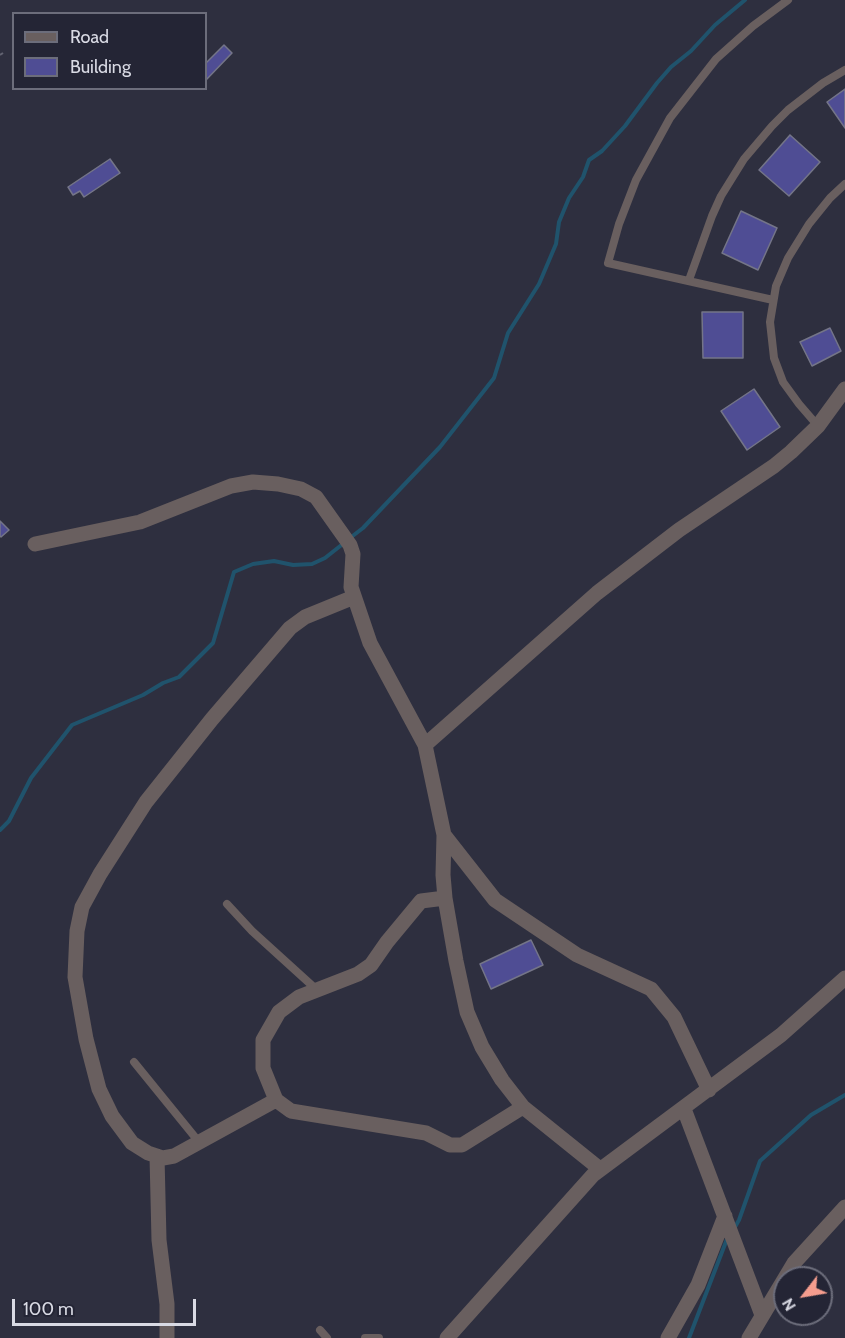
<!DOCTYPE html>
<html>
<head>
<meta charset="utf-8">
<style>
	body { margin:0 }
	#map { position:relative; width:845px; height:1338px; overflow:hidden; background:#2e2f3f; font-family:Cabin,sans-serif }
	canvas { display:block }
	.legend { position:absolute; left:12px; top:12px; width:195px; height:78px; box-sizing:border-box; background:#242535; border:2px solid #6c6d7b; margin:0; padding:8px 10px; list-style:none; font-size:18px; color:#d9dae4 }
	.legend li { display:flex; align-items:center; gap:12px; height:30px }
	.legend b { width:30px; border:2px solid #6c6d7b }
	.north { position:absolute; left:773px; top:1266px; width:60px; height:60px; box-sizing:border-box; background:#242535; border:2px solid #6c6d7b; border-radius:50%; rotate:239deg; font-size:16px; font-weight:700; line-height:24px; text-align:center; color:#d9dae4 }
	.north::after { content:''; display:block; margin:auto; width:21px; height:27px; background:#f59d8e; clip-path:polygon(50% 0,100% 100%,50% 72%,0 100%) }
	.scale { position:absolute; left:12px; top:1299px; width:184px; height:27px; box-sizing:border-box; border:3px solid #d9dae4; border-top:0; padding-left:8px; font-size:18px; line-height:21px; white-space:nowrap; color:#d9dae4; -webkit-text-stroke:4px #242535; paint-order:stroke }
</style>
</head>
<body>
<div id="map">
<canvas width="845" height="1338"></canvas>
<ul class="legend">
<li><b style="height:8px;background:#695f5f"></b>Road</li>
<li><b style="height:16px;background:#4f4d94"></b>Building</li>
</ul>
<div class="north">N</div>
<div class="scale">100 m</div>
</div>
<script>
const ctx = document.querySelector('canvas').getContext('2d');
ctx.lineJoin = 'round';
function shape(rows) {
  const path = new Path2D();
  for (const r of rows) {
    path.moveTo(r[0], r[1]);
    for (let i = 2; i < r.length; i += 2) path.lineTo(r[i], r[i + 1]);
  }
  return path;
}
function strokePath(path, color, width, dash) {
  ctx.strokeStyle = color;
  ctx.lineWidth = width;
  ctx.lineCap = dash ? 'butt' : 'round';
  ctx.setLineDash(dash || []);
  ctx.stroke(path);
}
function fill(path, color) {
  ctx.fillStyle = color;
  ctx.fill(path, 'evenodd');
}
strokePath(shape([
	[350,538,363,528,440,447,494,378,508,333,539,284,556,244,559,222,569,198,583,177,589,160,602,151,625,126,657,83,671,67,691,51,715,25,745,0],
	[0,830,9,821,31,778,72,725,143,695,163,683,179,677,213,643,234,572,253,564,274,561,293,565,312,564,325,558,344,543],
	[735,1227,739,1220,760,1161,811,1115,845,1095],
	[689,1338,727,1239]
]), '#20536c', 4);
const building = shape([
	[224,45,232,53,206,80,206,63,224,45],
	[845,89,845,128,827,102,845,89],
	[790,135,820,162,789,196,759,170,790,135],
	[110,159,120,173,84,197,80,191,73,195,68,187,110,159],
	[741,211,777,228,758,270,722,253,741,211],
	[702,312,743,312,743,358,703,358,702,312],
	[830,328,841,351,812,366,800,342,830,328],
	[754,389,780,427,747,450,721,411,754,389],
	[0,521,9,530,1,537,0,536,0,521],
	[531,940,543,965,491,989,480,964,531,940]
]);
fill(building, '#4f4d94');
strokePath(building, '#747588', 1.5);
strokePath(shape([
	[0,55,3,53]
]), '#626371', 2, [4.5, 4.5]);
strokePath(shape([
	[689,280,712,216,721,196,744,159,772,126,788,110,823,83,845,70],
	[773,300,608,263,619,224,636,180,670,118,716,59,753,26,788,0],
	[818,426,799,404,783,382,774,358,770,322,776,286,788,258,809,224,830,198,845,184],
	[227,904,252,931,317,990],
	[134,1062,199,1142],
	[320,1330,327,1338],
	[365,1338,379,1338]
]), '#695f5f', 8);
strokePath(shape([
	[35,544,140,522,231,486,253,482,278,484,301,489,316,497,350,545,353,554,351,587,370,643,425,745,444,835,443,875,445,898,456,961,467,1012,482,1047,502,1080,523,1107,600,1169],
	[425,745,597,593,679,530,774,466,791,452,818,426,845,389],
	[444,835,495,900,577,955,651,989,674,1017,709,1090],
	[445,898,421,901,387,942,371,965,358,974,299,997,279,1012,263,1040,263,1068,276,1100,291,1111,426,1133,450,1145,462,1145,523,1107],
	[276,1100,174,1156,163,1158,148,1153,132,1143,112,1116,99,1089,86,1039,75,977,77,931,82,907,100,874,146,802,212,719,290,628,305,617,354,597],
	[684,1109,762,1315],
	[157,1156,159,1240,167,1304,167,1338],
	[785,1278,794,1263,845,1207],
	[447,1338,593,1175,781,1035,845,978],
	[668,1338,698,1285,725,1216],
	[749,1338,785,1278]
]), '#695f5f', 15);
</script>
</body>
</html>
